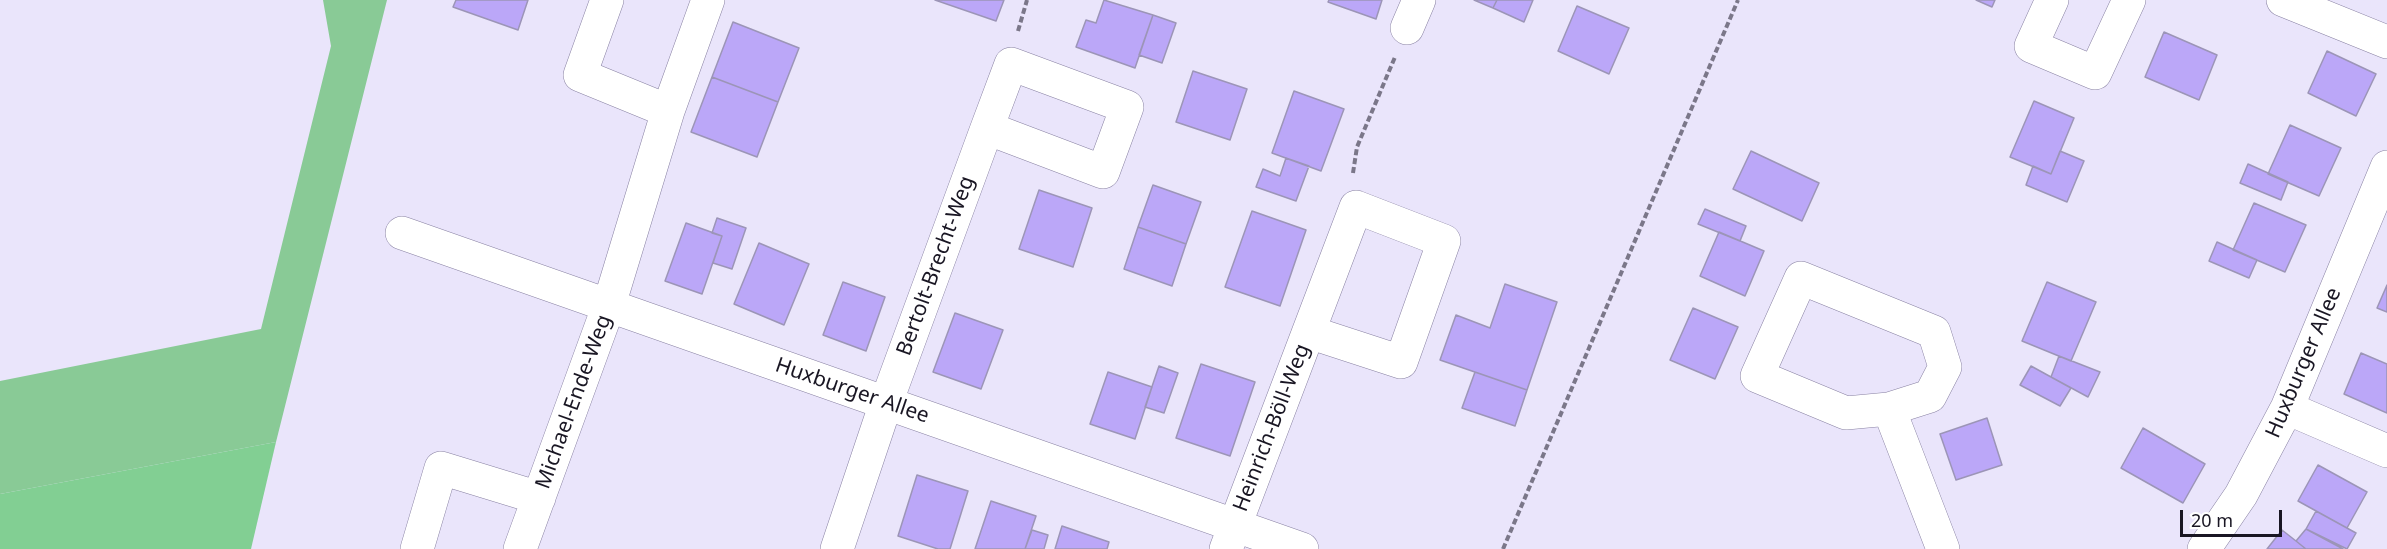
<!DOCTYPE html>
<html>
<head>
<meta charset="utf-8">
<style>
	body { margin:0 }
	#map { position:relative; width:2387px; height:549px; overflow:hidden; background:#eae5fb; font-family:"Noto Sans",sans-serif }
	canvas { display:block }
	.scale { position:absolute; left:2180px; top:510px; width:102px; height:27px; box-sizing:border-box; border:3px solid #191623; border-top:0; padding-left:8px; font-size:18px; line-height:21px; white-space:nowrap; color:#191623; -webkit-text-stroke:4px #fff; paint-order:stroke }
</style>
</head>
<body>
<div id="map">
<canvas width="2387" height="549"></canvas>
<div class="scale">20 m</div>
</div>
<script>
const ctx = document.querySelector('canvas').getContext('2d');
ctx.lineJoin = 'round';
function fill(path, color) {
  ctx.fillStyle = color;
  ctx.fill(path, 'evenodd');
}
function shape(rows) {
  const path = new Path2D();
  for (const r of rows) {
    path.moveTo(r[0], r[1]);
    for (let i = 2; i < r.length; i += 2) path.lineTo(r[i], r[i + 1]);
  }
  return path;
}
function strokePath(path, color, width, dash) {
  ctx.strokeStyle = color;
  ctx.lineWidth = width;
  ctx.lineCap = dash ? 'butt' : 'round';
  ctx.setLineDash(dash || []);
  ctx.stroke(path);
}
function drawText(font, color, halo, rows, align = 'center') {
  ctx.font = font + ' "Noto Sans",sans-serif';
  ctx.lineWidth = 4.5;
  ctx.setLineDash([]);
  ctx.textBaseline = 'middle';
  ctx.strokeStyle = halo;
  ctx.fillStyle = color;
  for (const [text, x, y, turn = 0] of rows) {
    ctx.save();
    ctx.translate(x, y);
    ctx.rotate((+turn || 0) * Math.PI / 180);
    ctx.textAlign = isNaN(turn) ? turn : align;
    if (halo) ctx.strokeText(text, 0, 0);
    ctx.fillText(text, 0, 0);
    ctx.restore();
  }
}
fill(shape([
	[323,0,387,0,276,442,0,494,0,381,261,329,331,46]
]), '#89ca96');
fill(shape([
	[276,442,251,549,0,549,0,494]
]), '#82cf93');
const building = shape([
	[456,0,528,0,518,30,453,7,456,0],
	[935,0,1004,0,996,21,935,0],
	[1104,0,1153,15,1135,68,1076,47,1086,20,1096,23,1104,0],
	[1329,0,1382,0,1376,19,1328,2,1329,0],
	[1474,0,1497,0,1493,8,1474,0],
	[1497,0,1533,0,1524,22,1493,8,1497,0],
	[1976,0,1995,0,1992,7,1976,0],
	[1577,6,1629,28,1609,74,1558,51,1577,6],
	[1153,15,1176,23,1162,63,1139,55,1153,15],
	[733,22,799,48,778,102,712,77,733,22],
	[2164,32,2217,55,2199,100,2145,77,2164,32],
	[2327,51,2376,74,2356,116,2308,93,2327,51],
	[1193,71,1247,89,1230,140,1176,122,1193,71],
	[712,77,778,102,757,157,691,132,712,77],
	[1294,91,1344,109,1321,171,1272,153,1294,91],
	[2034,101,2074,118,2051,174,2010,157,2034,101],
	[2290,125,2341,148,2319,196,2268,174,2290,125],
	[1751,151,1819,183,1802,221,1733,189,1751,151],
	[2060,151,2084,161,2067,202,2026,185,2033,166,2051,174,2060,151],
	[1286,158,1309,166,1296,201,1256,187,1263,169,1280,176,1286,158],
	[2248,164,2288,182,2281,200,2240,183,2248,164],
	[1153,185,1201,202,1186,244,1138,227,1153,185],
	[1039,190,1092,208,1073,267,1019,249,1039,190],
	[2254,203,2306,225,2285,272,2233,250,2254,203],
	[1705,209,1746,226,1740,241,1698,224,1705,209],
	[1252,211,1306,230,1280,306,1225,287,1252,211],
	[717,218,746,228,732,269,713,263,722,236,712,233,717,218],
	[686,223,722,236,702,294,665,281,686,223],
	[1138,227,1186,244,1172,286,1124,269,1138,227],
	[1719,232,1764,251,1745,296,1700,276,1719,232],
	[2217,242,2257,260,2249,278,2209,261,2217,242],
	[759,243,809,264,784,325,734,304,759,243],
	[843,282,885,297,866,351,823,335,843,282],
	[2047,282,2096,302,2071,361,2022,341,2047,282],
	[1505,284,1557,302,1527,390,1440,360,1456,315,1490,328,1505,284],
	[2387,285,2387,312,2377,308,2387,285],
	[1693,308,1738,327,1715,379,1670,360,1693,308],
	[955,313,1003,330,981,389,933,372,955,313],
	[2361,353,2387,364,2387,413,2344,394,2361,353],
	[2059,356,2100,372,2088,397,2051,377,2059,356],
	[1201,364,1255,382,1230,456,1176,438,1201,364],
	[1159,366,1178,373,1164,413,1145,407,1159,366],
	[2031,366,2071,388,2060,406,2020,385,2031,366],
	[1108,372,1152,387,1135,439,1090,424,1108,372],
	[1475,372,1527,390,1515,426,1462,408,1475,372],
	[1987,418,2002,465,1956,480,1940,434,1987,418],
	[2143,428,2205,464,2183,503,2121,468,2143,428],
	[2318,465,2367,492,2347,528,2298,501,2318,465],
	[917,475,968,491,950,549,938,549,898,536,917,475],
	[991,501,1036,516,1025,549,975,549,991,501],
	[2316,511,2356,533,2347,549,2306,529,2316,511],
	[1062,526,1109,542,1107,549,1055,549,1062,526],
	[2306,529,2343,549,2306,549,2296,541,2306,529],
	[1032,530,1048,535,1044,549,1025,549,1032,530],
	[2282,530,2296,541,2306,549,2267,549,2282,530]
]);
fill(building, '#bba7f8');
strokePath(building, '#9c95b7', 1.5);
const minor = shape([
	[607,0,580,75,668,111],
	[2052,0,2031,46,2095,73,2129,0],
	[2283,0,2387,42],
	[1407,28,1419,0],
	[402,233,1302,549],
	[1801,278,1934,332,1945,367,1930,396,1889,409,1846,413,1757,376,1801,278],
	[2287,408,2387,451],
	[1889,409,1943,549],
	[417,549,441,468,539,498],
	[520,549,609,305,668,111,708,0],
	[837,549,886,403,987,128,1011,64,1127,107,1103,172,987,128],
	[1226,549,1356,207,1444,241,1401,362,1309,332],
	[2204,549,2241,495,2287,408,2387,167]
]);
strokePath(minor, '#8982a3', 34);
strokePath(shape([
	[1018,31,1027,0],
	[1353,173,1357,147,1395,57],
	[1503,549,1738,0]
]), '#7b7789', 4, [6, 3]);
strokePath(minor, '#fff', 33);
drawText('21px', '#191623', '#fff', [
	["Bertolt-Brecht-Weg",936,266,-70],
	["Huxburger Allee",2304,363,-67],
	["Huxburger Allee",852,391,19],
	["Michael-Ende-Weg",574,402,-70],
	["Heinrich-Böll-Weg",1272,428,-69]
]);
</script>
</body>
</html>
